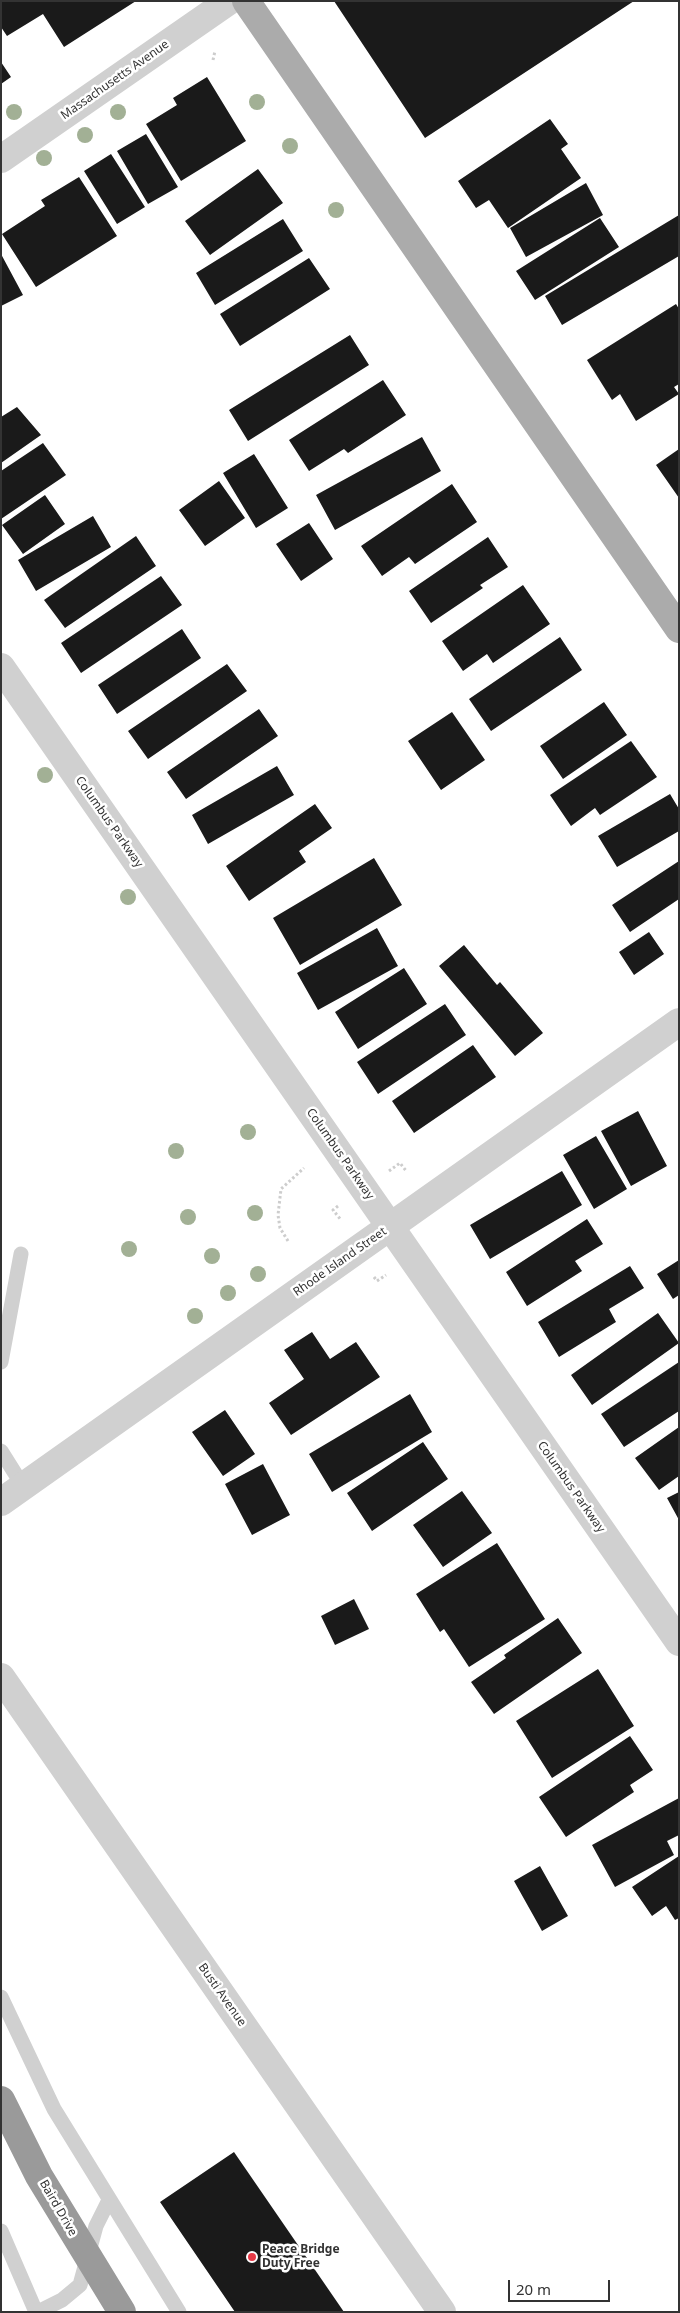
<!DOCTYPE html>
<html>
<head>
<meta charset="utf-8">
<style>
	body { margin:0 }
	#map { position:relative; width:680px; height:2313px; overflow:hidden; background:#fff; font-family:"Noto Sans",sans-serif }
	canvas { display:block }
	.frame { position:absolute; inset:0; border:2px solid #333; pointer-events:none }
	.scale { position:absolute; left:508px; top:2280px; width:102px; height:22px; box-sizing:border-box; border:2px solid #333; border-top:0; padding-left:6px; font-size:15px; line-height:18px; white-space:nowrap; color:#333; -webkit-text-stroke:4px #fff; paint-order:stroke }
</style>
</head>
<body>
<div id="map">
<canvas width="680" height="2313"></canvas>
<div class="frame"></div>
<div class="scale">20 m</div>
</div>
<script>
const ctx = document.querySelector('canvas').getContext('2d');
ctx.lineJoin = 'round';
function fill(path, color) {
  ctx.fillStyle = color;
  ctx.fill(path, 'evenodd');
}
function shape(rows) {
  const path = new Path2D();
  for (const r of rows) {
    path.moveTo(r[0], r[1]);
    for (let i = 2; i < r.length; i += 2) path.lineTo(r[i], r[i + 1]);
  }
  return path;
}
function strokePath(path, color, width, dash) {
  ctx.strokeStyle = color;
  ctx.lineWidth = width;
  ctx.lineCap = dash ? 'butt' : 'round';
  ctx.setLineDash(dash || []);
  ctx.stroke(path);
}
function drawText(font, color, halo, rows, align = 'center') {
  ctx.font = font + ' "Noto Sans",sans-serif';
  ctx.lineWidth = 5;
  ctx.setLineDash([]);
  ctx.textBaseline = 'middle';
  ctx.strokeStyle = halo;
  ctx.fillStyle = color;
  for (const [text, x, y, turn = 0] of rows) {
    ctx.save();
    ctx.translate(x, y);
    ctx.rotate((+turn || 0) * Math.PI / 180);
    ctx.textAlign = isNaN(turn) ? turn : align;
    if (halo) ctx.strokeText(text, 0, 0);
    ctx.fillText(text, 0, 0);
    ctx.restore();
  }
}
fill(shape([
	[1,1,136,1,64,47,43,14,7,36,1,27],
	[334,1,634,1,425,138],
	[1,62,11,77,1,84],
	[207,77,246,141,181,181,146,124,177,105,173,98],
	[550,119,568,144,561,149,581,178,508,228,489,200,476,208,458,181],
	[146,134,178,187,148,204,117,151],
	[111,154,145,207,117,224,84,171],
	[258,169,283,203,210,255,185,221],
	[79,177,117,236,36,287,2,234,45,206,41,200],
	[586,183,603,215,526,257,510,228],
	[679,215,679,256,562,325,545,296],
	[600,218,619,247,535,300,516,271],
	[283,219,303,251,215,305,196,273],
	[1,254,23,295,1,306],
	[309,258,330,289,240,346,220,314],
	[676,304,679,309,679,384,674,387,679,394,636,421,620,394,612,400,587,360],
	[350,335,369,365,248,441,229,410],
	[383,380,406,415,348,453,344,449,309,471,289,440],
	[17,407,41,435,1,463,1,417],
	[422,437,441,471,335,530,316,495],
	[43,443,66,475,1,519,1,471],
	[679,449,679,498,656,465],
	[254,454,288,508,256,528,223,473],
	[219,481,245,518,205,546,179,510],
	[452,484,477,522,415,564,409,557,382,576,361,546],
	[45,495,65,524,23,554,2,525],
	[93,516,111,547,36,591,18,560],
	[309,523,333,559,301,581,276,544],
	[136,536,156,566,65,628,44,600],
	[488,537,508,567,480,585,483,588,431,623,409,591],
	[161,576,182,605,81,673,61,643],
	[523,585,550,624,493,663,487,654,463,671,442,641],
	[182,629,201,658,117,714,98,685],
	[560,637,582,670,491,731,469,699],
	[227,664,247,691,148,759,128,731],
	[604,702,627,735,563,779,540,746],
	[259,709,278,736,186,799,167,772],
	[452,712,485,760,441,790,408,741],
	[631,741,657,777,600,815,595,808,571,826,550,795],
	[277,766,294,795,208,844,192,815],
	[670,794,679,809,679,831,617,867,598,836],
	[315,804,332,828,299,851,306,862,249,901,226,866],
	[374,858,402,905,300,965,273,918],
	[679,861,679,899,630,932,612,905],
	[377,928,398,966,318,1010,297,973],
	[649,932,664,954,634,975,619,952],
	[464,945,497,985,500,982,543,1033,515,1056,439,966],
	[404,968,427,1004,358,1049,335,1012],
	[445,1004,466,1035,378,1094,357,1062],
	[473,1045,496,1077,414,1133,392,1101],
	[638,1111,667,1166,631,1186,601,1131],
	[596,1136,627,1189,594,1209,563,1155],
	[562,1171,582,1205,490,1259,470,1225],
	[587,1219,603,1244,575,1261,582,1271,527,1306,506,1272],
	[679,1260,679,1295,673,1299,657,1274],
	[630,1266,644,1288,609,1309,616,1322,559,1357,538,1322],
	[658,1313,679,1343,592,1405,571,1375],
	[312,1332,330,1359,356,1342,380,1377,291,1435,269,1403,304,1379,284,1350],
	[679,1362,679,1411,624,1447,601,1414],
	[410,1394,432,1432,332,1492,309,1454],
	[225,1410,255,1454,223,1476,192,1432],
	[679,1427,679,1476,659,1490,635,1458],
	[423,1442,448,1479,372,1531,347,1493],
	[263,1464,290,1515,252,1535,225,1484],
	[462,1491,492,1533,443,1567,413,1525],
	[679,1492,679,1520,667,1498],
	[497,1543,545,1619,469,1667,444,1629,440,1632,416,1594],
	[354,1599,369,1629,335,1645,321,1616],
	[558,1618,582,1653,494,1714,471,1682,506,1658,504,1655],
	[598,1669,634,1726,552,1778,516,1721],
	[630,1736,653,1770,630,1785,634,1792,566,1837,539,1797],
	[679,1798,679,1835,667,1841,674,1855,615,1887,592,1845],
	[679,1856,679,1918,675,1920,666,1906,652,1916,632,1887],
	[540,1866,568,1916,542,1931,514,1881],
	[234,2152,344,2312,235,2312,160,2202]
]), '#1a1a1a');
strokePath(shape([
	[213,60,215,51],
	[389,1171,400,1163,407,1172],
	[338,1206,333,1210,341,1220],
	[288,1241,280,1228,278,1215,281,1189,304,1168],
	[374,1277,377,1281,386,1275]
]), '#cdcdcd', 3, [2.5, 2.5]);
strokePath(shape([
	[1,1362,21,1254],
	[1,1451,23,1486],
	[1,1997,54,2109,179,2312],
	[1,2231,36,2312],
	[38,2312,62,2300,80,2285,96,2226,109,2200]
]), '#d0d0d0', 15);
strokePath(shape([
	[1,159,229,1],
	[1,667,679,1642],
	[1,1502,679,1022],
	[1,1677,442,2312]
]), '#d0d0d0', 28);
strokePath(shape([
	[246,1,679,629]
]), '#ababab', 28);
strokePath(shape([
	[1,2100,39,2176,122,2312]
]), '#9a9a9a', 28);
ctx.fillStyle = '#a2b095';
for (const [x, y] of [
	[257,102],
	[14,112],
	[118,112],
	[85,135],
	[290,146],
	[44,158],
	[336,210],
	[45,775],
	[128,897],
	[248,1132],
	[176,1151],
	[255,1213],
	[188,1217],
	[129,1249],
	[212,1256],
	[258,1274],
	[228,1293],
	[195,1316]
]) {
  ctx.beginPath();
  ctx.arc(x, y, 8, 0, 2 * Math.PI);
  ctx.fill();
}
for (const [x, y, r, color] of [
	[252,2257,5,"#e63946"]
]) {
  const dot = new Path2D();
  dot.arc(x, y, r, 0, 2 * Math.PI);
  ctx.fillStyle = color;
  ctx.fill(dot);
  strokePath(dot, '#fff', 2);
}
drawText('12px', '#333', '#fff', [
	["Massachusetts Avenue",115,80,-35],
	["Columbus Parkway",109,822,55],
	["Columbus Parkway",340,1154,55],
	["Rhode Island Street",340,1262,-35],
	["Columbus Parkway",571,1487,55],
	["Busti Avenue",222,1995,55],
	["Baird Drive",58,2208,60]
]);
drawText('bold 12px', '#333', '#fff', [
	["Peace Bridge",262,2250],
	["Duty Free",262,2264]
], 'left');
</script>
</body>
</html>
